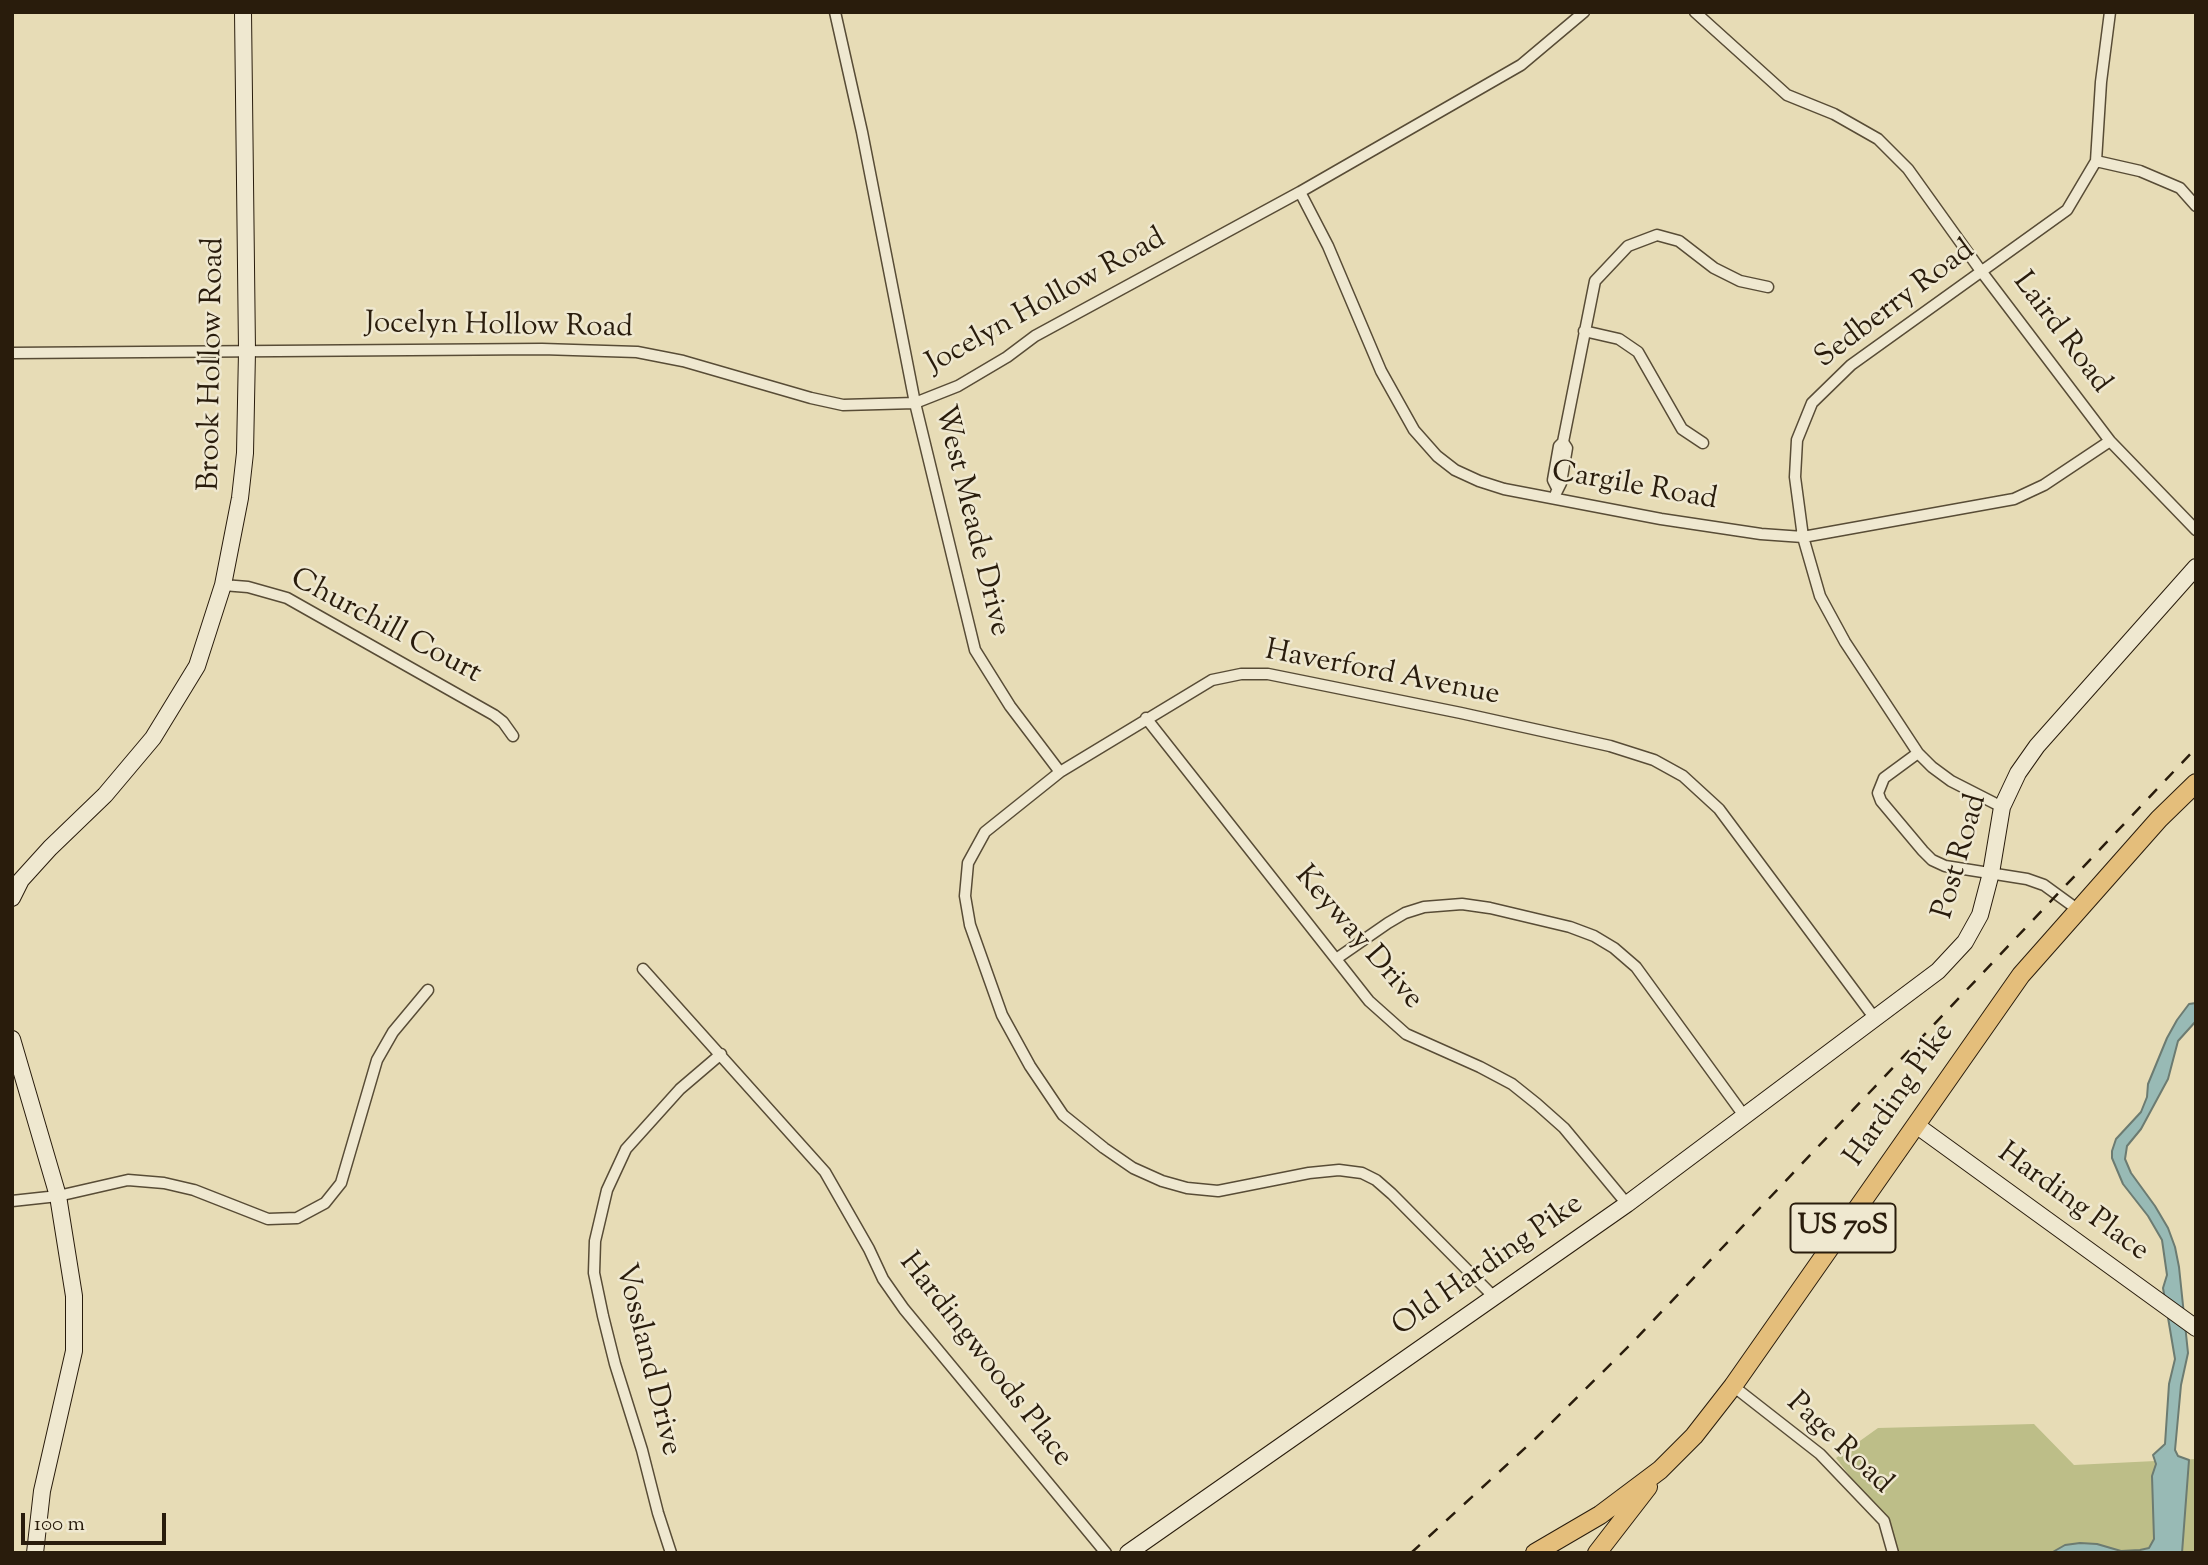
<!DOCTYPE html>
<html>
<head>
<meta charset="utf-8">
<style>
	body { margin:0 }
	#map { position:relative; width:2208px; height:1565px; overflow:hidden; background:#e7dcb6; font-family:"Sorts Mill Goudy",serif }
	canvas { display:block }
	.frame { position:absolute; inset:0; border:14px solid #291c0c; pointer-events:none }
	.scale { position:absolute; left:21px; top:1513px; width:145px; height:32px; box-sizing:border-box; border:4px solid #291c0c; border-top:0; padding-left:9px; font-size:21px; line-height:24px; white-space:nowrap; color:#291c0c; -webkit-text-stroke:5px #efe8d0; paint-order:stroke }
</style>
</head>
<body>
<div id="map">
<canvas width="2208" height="1565"></canvas>
<div class="frame"></div>
<div class="scale">100 m</div>
</div>
<script>
const ctx = document.querySelector('canvas').getContext('2d');
ctx.lineJoin = 'round';
function fill(path, color) {
  ctx.fillStyle = color;
  ctx.fill(path, 'evenodd');
}
function shape(rows) {
  const path = new Path2D();
  for (const r of rows) {
    path.moveTo(r[0], r[1]);
    for (let i = 2; i < r.length; i += 2) path.lineTo(r[i], r[i + 1]);
  }
  return path;
}
function strokePath(path, color, width, dash) {
  ctx.strokeStyle = color;
  ctx.lineWidth = width;
  ctx.lineCap = dash ? 'butt' : 'round';
  ctx.setLineDash(dash || []);
  ctx.stroke(path);
}
function drawText(font, color, halo, rows, align = 'center') {
  ctx.font = font + ' "Sorts Mill Goudy",serif';
  ctx.lineWidth = 5;
  ctx.setLineDash([]);
  ctx.textBaseline = 'middle';
  ctx.strokeStyle = halo;
  ctx.fillStyle = color;
  for (const [text, x, y, turn = 0] of rows) {
    ctx.save();
    ctx.translate(x, y);
    ctx.rotate((+turn || 0) * Math.PI / 180);
    ctx.textAlign = isNaN(turn) ? turn : align;
    if (halo) ctx.strokeText(text, 0, 0);
    ctx.fillText(text, 0, 0);
    ctx.restore();
  }
}
fill(shape([
	[2034,1424,2074,1465,2196,1459,2196,1553,1893,1553,1884,1521,1836,1458,1878,1428]
]), '#bdbe88');
const water = shape([
	[2196,1003,2196,1021,2178,1041,2168,1079,2141,1129,2127,1146,2125,1159,2131,1173,2155,1206,2168,1228,2175,1247,2179,1267,2188,1353,2181,1385,2175,1450,2178,1456,2189,1460,2182,1553,2051,1553,2065,1545,2080,1543,2097,1544,2121,1551,2140,1550,2149,1548,2154,1539,2152,1476,2156,1464,2153,1455,2165,1444,2169,1384,2175,1359,2163,1288,2167,1275,2162,1240,2148,1216,2123,1184,2112,1158,2112,1151,2116,1139,2141,1112,2147,1097,2148,1084,2167,1038,2177,1020,2189,1004,2196,1003]
]);
fill(water, '#98bab5');
strokePath(water, '#6c7b71', 2);
const street = shape([
	[835,12,862,132,915,403,975,650,1010,706,1060,772],
	[1695,12,1787,95,1834,114,1878,139,1908,169,1981,271,2110,441,2196,530],
	[2096,161,2140,171,2180,188,2196,206],
	[1300,192,1328,246,1381,371,1414,430,1437,456,1455,470,1479,481,1504,489,1661,519,1761,534,1803,537,2014,499,2044,485,2110,441],
	[1584,331,1619,339,1638,352,1682,429,1703,443],
	[12,353,542,349,637,352,683,361,811,398,843,405,915,403,958,386,1007,357,1035,336,1300,192,1521,65,1584,12],
	[1557,488,1553,480,1559,446,1563,442,1595,281,1628,246,1657,235,1679,241,1714,268,1740,281,1768,287],
	[1556,493,1561,483,1567,448,1563,442],
	[223,585,248,587,287,598,494,715,503,722,513,736],
	[1146,718,1369,1001,1406,1034,1480,1067,1512,1084,1537,1104,1564,1128,1627,1204],
	[1918,753,1884,778,1878,793,1881,801,1923,851,1932,860,1945,866,2027,879,2044,885,2077,909],
	[2002,807,1951,781,1932,767,1918,753,1845,642,1820,596,1803,537,1795,477,1797,440,1812,403,1851,365,2067,210,2096,161,2101,82,2110,12],
	[1336,959,1388,923,1405,913,1424,907,1462,904,1490,908,1570,927,1594,936,1614,948,1636,967,1745,1117],
	[643,969,825,1172,869,1249,883,1279,904,1309,1106,1553],
	[12,1201,58,1196,128,1180,164,1183,194,1190,268,1219,297,1218,325,1203,341,1183,377,1060,393,1032,428,990],
	[1495,1298,1392,1194,1376,1180,1362,1173,1339,1170,1309,1173,1218,1191,1187,1188,1162,1181,1133,1168,1104,1148,1063,1115,1030,1066,1002,1015,970,925,965,896,968,863,985,832,1060,772,1212,680,1241,674,1268,674,1461,713,1610,746,1654,760,1683,776,1719,809,1876,1020],
	[1733,1386,1820,1454,1884,1521,1893,1553],
	[671,1553,658,1513,642,1450,615,1364,603,1316,594,1273,595,1241,607,1190,626,1149,680,1089,721,1054]
]);
const secondary = shape([
	[12,898,21,880,50,848,105,795,153,738,197,666,223,585,240,498,245,453,247,351,243,12],
	[12,1039,58,1196,74,1296,74,1351,42,1491,35,1553],
	[1916,1125,2196,1328],
	[1128,1553,1627,1204,1938,971,1965,942,1980,915,1991,873,2002,807,2018,773,2037,746,2196,567]
]);
const primary = shape([
	[1535,1553,1600,1515,1660,1470,1694,1436,1733,1386,2021,975,2159,819,2196,783],
	[1597,1553,1648,1487]
]);
strokePath(street, '#584c36', 13);
strokePath(secondary, '#291c0c', 18);
strokePath(primary, '#291c0c', 20);
strokePath(street, '#efe8d0', 10);
strokePath(secondary, '#efe8d0', 16);
strokePath(primary, '#e4be7b', 18);
strokePath(shape([
	[1411,1553,1536,1438,1632,1343,2196,748]
]), '#291c0c', 2.5, [12, 12]);
for (const [x, y, w] of [
	[1843,1228,105]
]) {
  const box = new Path2D();
  box.roundRect(x - w / 2, y - 24.5, w, 49, 5);
  ctx.fillStyle = '#efe8d0';
  ctx.fill(box);
  strokePath(box, '#291c0c', 2);
}
drawText('bold 28px', '#291c0c', null, [
	["US 70S",1843,1228]
]);
drawText('30px', '#291c0c', '#efe8d0', [
	["Jocelyn Hollow Road",1047,303,-29],
	["Sedberry Road",1896,306,-37],
	["Jocelyn Hollow Road",499,328,1],
	["Laird Road",2060,334,53],
	["Brook Hollow Road",214,364,-89],
	["Cargile Road",1634,488,10],
	["West Meade Drive",970,521,76],
	["Churchill Court",385,628,28],
	["Haverford Avenue",1382,675,11],
	["Post Road",1962,857,-74],
	["Keyway Drive",1357,939,49],
	["Harding Pike",1901,1096,-55],
	["Harding Place",2072,1204,36],
	["Old Harding Pike",1489,1267,-35],
	["Vossland Drive",646,1360,76],
	["Hardingwoods Place",984,1361,52],
	["Page Road",1838,1445,43]
]);
</script>
</body>
</html>
